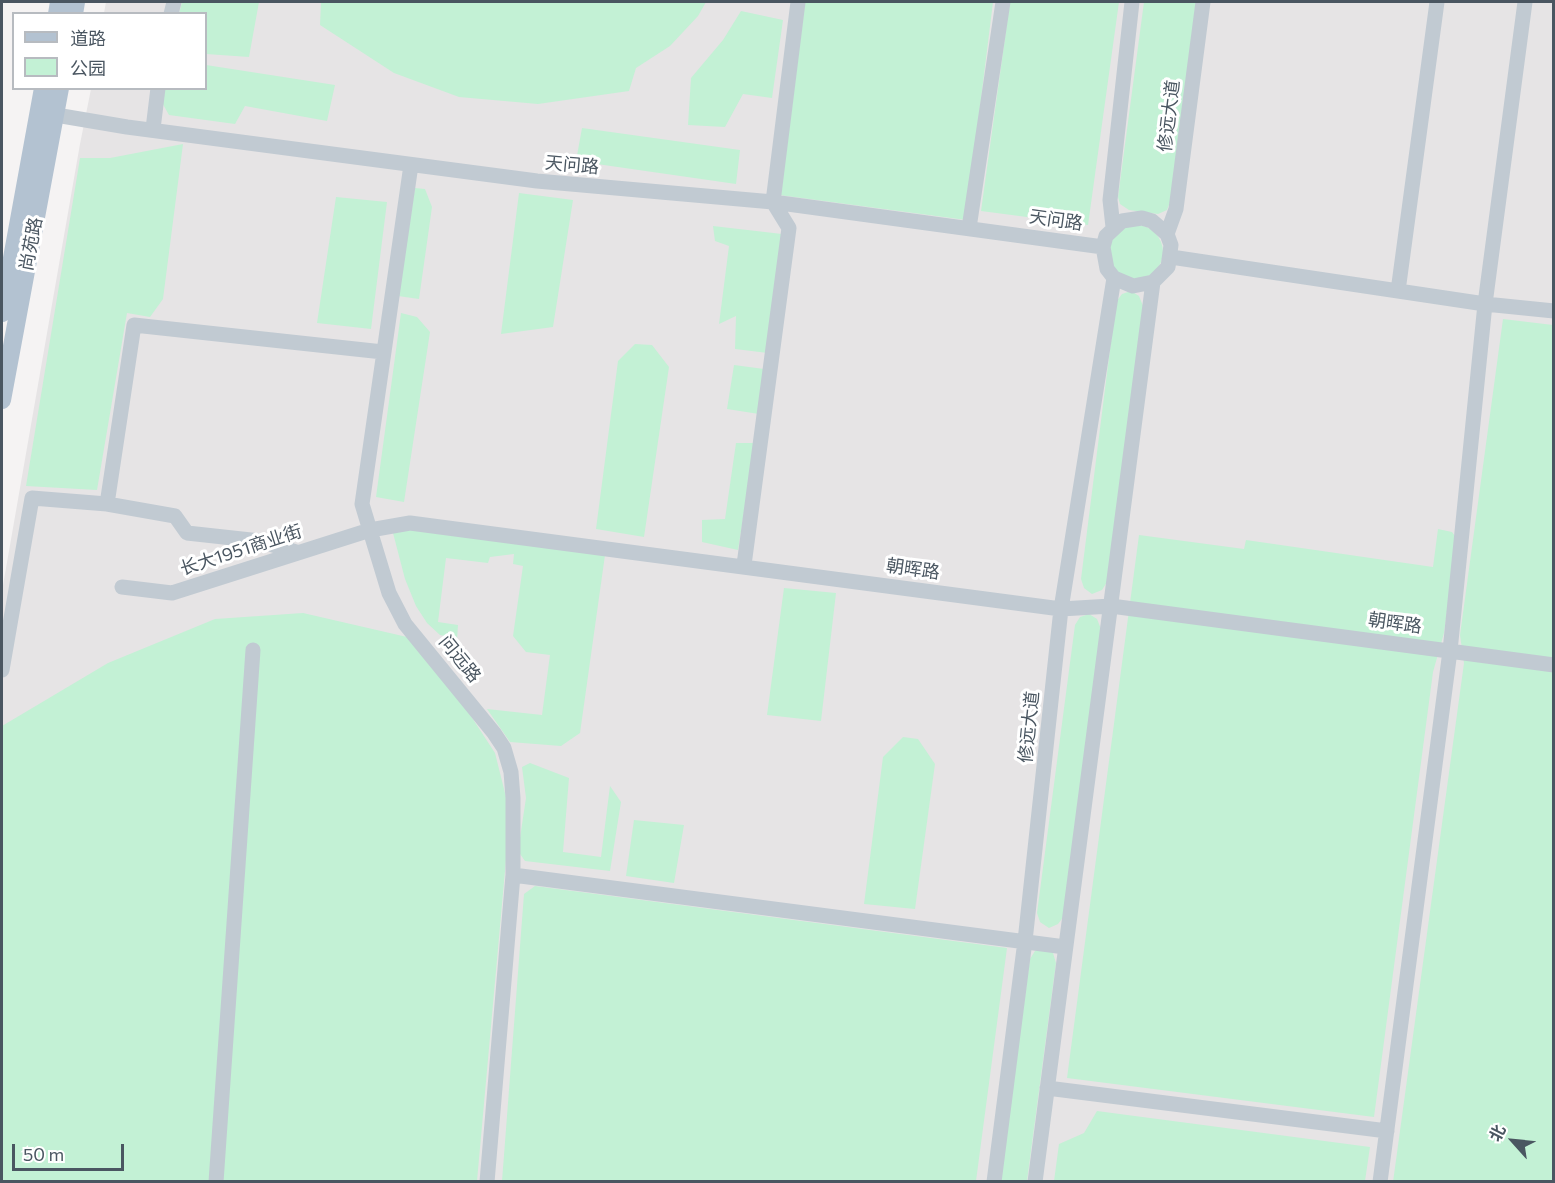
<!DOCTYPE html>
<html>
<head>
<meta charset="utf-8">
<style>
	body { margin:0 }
	#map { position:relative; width:1555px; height:1183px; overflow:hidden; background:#f5f3f3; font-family:Commissioner,"Noto Sans SC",sans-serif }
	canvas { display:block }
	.frame { position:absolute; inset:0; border:3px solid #4a5661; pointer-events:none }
	.legend { position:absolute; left:12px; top:12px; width:195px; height:78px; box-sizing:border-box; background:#fff; border:2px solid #b7bbc0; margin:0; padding:8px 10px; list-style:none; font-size:18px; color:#4a5661 }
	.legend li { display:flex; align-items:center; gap:12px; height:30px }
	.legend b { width:30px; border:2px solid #b7bbc0 }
	.north { position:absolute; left:1483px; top:1111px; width:60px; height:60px; -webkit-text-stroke:4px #fff; paint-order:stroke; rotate:297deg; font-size:16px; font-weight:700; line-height:24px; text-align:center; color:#4a5661 }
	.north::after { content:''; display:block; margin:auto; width:21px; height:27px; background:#4a5661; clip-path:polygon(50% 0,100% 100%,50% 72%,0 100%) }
	.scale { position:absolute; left:12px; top:1144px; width:112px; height:27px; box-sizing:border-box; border:3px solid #4a5661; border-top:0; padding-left:8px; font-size:18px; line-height:21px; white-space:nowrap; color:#4a5661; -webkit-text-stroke:4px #fff; paint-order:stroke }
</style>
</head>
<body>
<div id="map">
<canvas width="1555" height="1183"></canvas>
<div class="frame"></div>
<ul class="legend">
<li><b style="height:8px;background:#b3c2d1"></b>道路</li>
<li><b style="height:16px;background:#c3f1d5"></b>公园</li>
</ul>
<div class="north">北</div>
<div class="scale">50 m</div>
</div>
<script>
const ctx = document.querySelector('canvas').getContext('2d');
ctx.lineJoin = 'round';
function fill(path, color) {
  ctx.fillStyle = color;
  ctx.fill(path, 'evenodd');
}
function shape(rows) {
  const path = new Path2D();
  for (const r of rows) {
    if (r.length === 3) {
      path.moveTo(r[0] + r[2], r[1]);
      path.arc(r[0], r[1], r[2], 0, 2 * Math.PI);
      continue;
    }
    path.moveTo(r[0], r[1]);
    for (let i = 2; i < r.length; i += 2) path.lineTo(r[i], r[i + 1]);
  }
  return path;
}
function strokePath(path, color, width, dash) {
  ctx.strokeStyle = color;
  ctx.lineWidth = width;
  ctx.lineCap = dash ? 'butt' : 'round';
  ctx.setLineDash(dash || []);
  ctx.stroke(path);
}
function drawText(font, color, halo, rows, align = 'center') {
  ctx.font = font + ' Commissioner,"Noto Sans SC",sans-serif';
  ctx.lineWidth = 6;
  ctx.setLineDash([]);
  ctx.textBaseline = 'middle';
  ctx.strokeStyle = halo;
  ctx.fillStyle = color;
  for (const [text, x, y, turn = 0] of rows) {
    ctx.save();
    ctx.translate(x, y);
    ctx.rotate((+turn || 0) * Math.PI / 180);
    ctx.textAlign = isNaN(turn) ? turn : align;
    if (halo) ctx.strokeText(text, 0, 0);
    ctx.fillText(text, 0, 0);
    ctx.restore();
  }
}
fill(shape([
	[106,2,1553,2,1553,1181,2,1182,2,591,80,144,91,89,206,88,206,14,104,13]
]), '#e6e4e5');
fill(shape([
	[182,2,259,2,249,57,206,54,206,14,179,14],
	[321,2,706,2,698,16,670,46,636,68,629,91,538,104,459,97,394,73,320,25],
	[805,2,993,2,966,220,779,195],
	[1010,2,1119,2,1088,225,981,211],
	[1144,2,1197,2,1170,202,1167,210,1158,214,1129,210,1120,204,1118,197],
	[741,11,783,20,772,98,743,94,725,127,688,125,691,78,723,40],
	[206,65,335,85,327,121,245,106,235,124,169,115,160,99,163,89,206,88],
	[582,128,740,150,736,184,576,161],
	[183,144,163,299,150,317,127,313,97,490,26,486,80,158,110,158],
	[415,188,425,189,432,207,419,299,398,296],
	[519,193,573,200,553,327,501,334],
	[336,197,387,202,371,329,317,323],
	[1136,252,27],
	[713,226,782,234,768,353,735,349,736,316,719,324,729,246,715,241],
	[1131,291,1139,296,1143,306,1107,582,1102,590,1092,594,1084,588,1081,579,1116,302,1122,294],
	[401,313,417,317,430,332,404,502,376,497],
	[1503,319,1553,325,1553,1181,1393,1182,1464,663,1460,635],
	[635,344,652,345,669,367,644,537,596,529,618,361],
	[734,365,764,369,759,414,727,409],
	[736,443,755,443,738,550,702,542,702,520,725,519],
	[408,528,605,555,580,733,561,746,510,742,487,709,542,715,550,655,526,652,513,636,523,566,513,564,514,554,490,557,488,563,446,558,438,622,458,625,457,639,440,635,427,623,416,606,405,579,393,533],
	[1438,529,1452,532,1457,539,1444,633,1433,672,1374,1117,1067,1078,1139,535,1244,549,1246,540,1433,567],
	[784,588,836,593,821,721,767,715],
	[303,613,407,637,465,707,495,753,507,801,506,860,477,1181,2,1181,2,726,108,663,215,619],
	[1089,614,1097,619,1101,629,1064,916,1058,924,1049,928,1040,922,1037,913,1075,625,1080,617],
	[903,737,918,739,935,764,915,909,864,904,883,757],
	[530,763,569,778,563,852,601,857,610,786,621,802,610,871,525,861,518,851,526,798,522,767],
	[634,820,684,825,674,883,626,876],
	[535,886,1007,948,976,1181,502,1181,524,894],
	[1044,948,1053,953,1056,963,1027,1181,1000,1182,1030,959,1035,951],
	[1097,1111,1370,1147,1365,1181,1054,1181,1059,1144,1084,1133]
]), '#c3f1d5');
strokePath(shape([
	[171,14,174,2],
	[44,113,127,127,537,181,773,202,1103,247],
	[153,129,158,88],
	[411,165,362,504,389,593,405,624,494,733,504,748,511,772,513,798,513,875,487,1182],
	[1113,227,1110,200,1132,2],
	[969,228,1003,2],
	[1167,234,1152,221,1142,218,1122,221,1106,236,1103,247,1107,269,1114,278,1133,286,1153,282,1168,267,1171,245,1167,234,1176,209,1203,2],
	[1171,257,1485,304,1554,311],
	[1398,291,1437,2],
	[107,504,175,516,187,533,260,541,296,552],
	[744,565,789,228,773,202,798,2],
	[122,587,172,593,370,530,410,523,1061,609,1111,606,1554,665],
	[2,670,32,498,107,504,134,325,383,352],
	[513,875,1065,947],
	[1047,1088,1387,1131],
	[216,1182,253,650],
	[994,1182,1025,941,1061,609,1114,278],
	[1035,1182,1153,282],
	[1380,1182,1450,651,1485,304,1525,2]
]), '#c1cad2', 15);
strokePath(shape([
	[57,14,59,2],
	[74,14,76,2],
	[2,313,43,88],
	[2,400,60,88]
]), '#b3c2d1', 18);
drawText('18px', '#4a5661', '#fff', [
	["修远大道",1169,116,-83],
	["天问路",572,165,5],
	["天问路",1056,220,8],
	["尚苑路",31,244,-79],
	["长大1951商业街",241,550,-18],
	["朝晖路",913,569,8],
	["朝晖路",1395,623,8],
	["问远路",460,659,51],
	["修远大道",1029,727,-84]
]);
</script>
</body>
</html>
